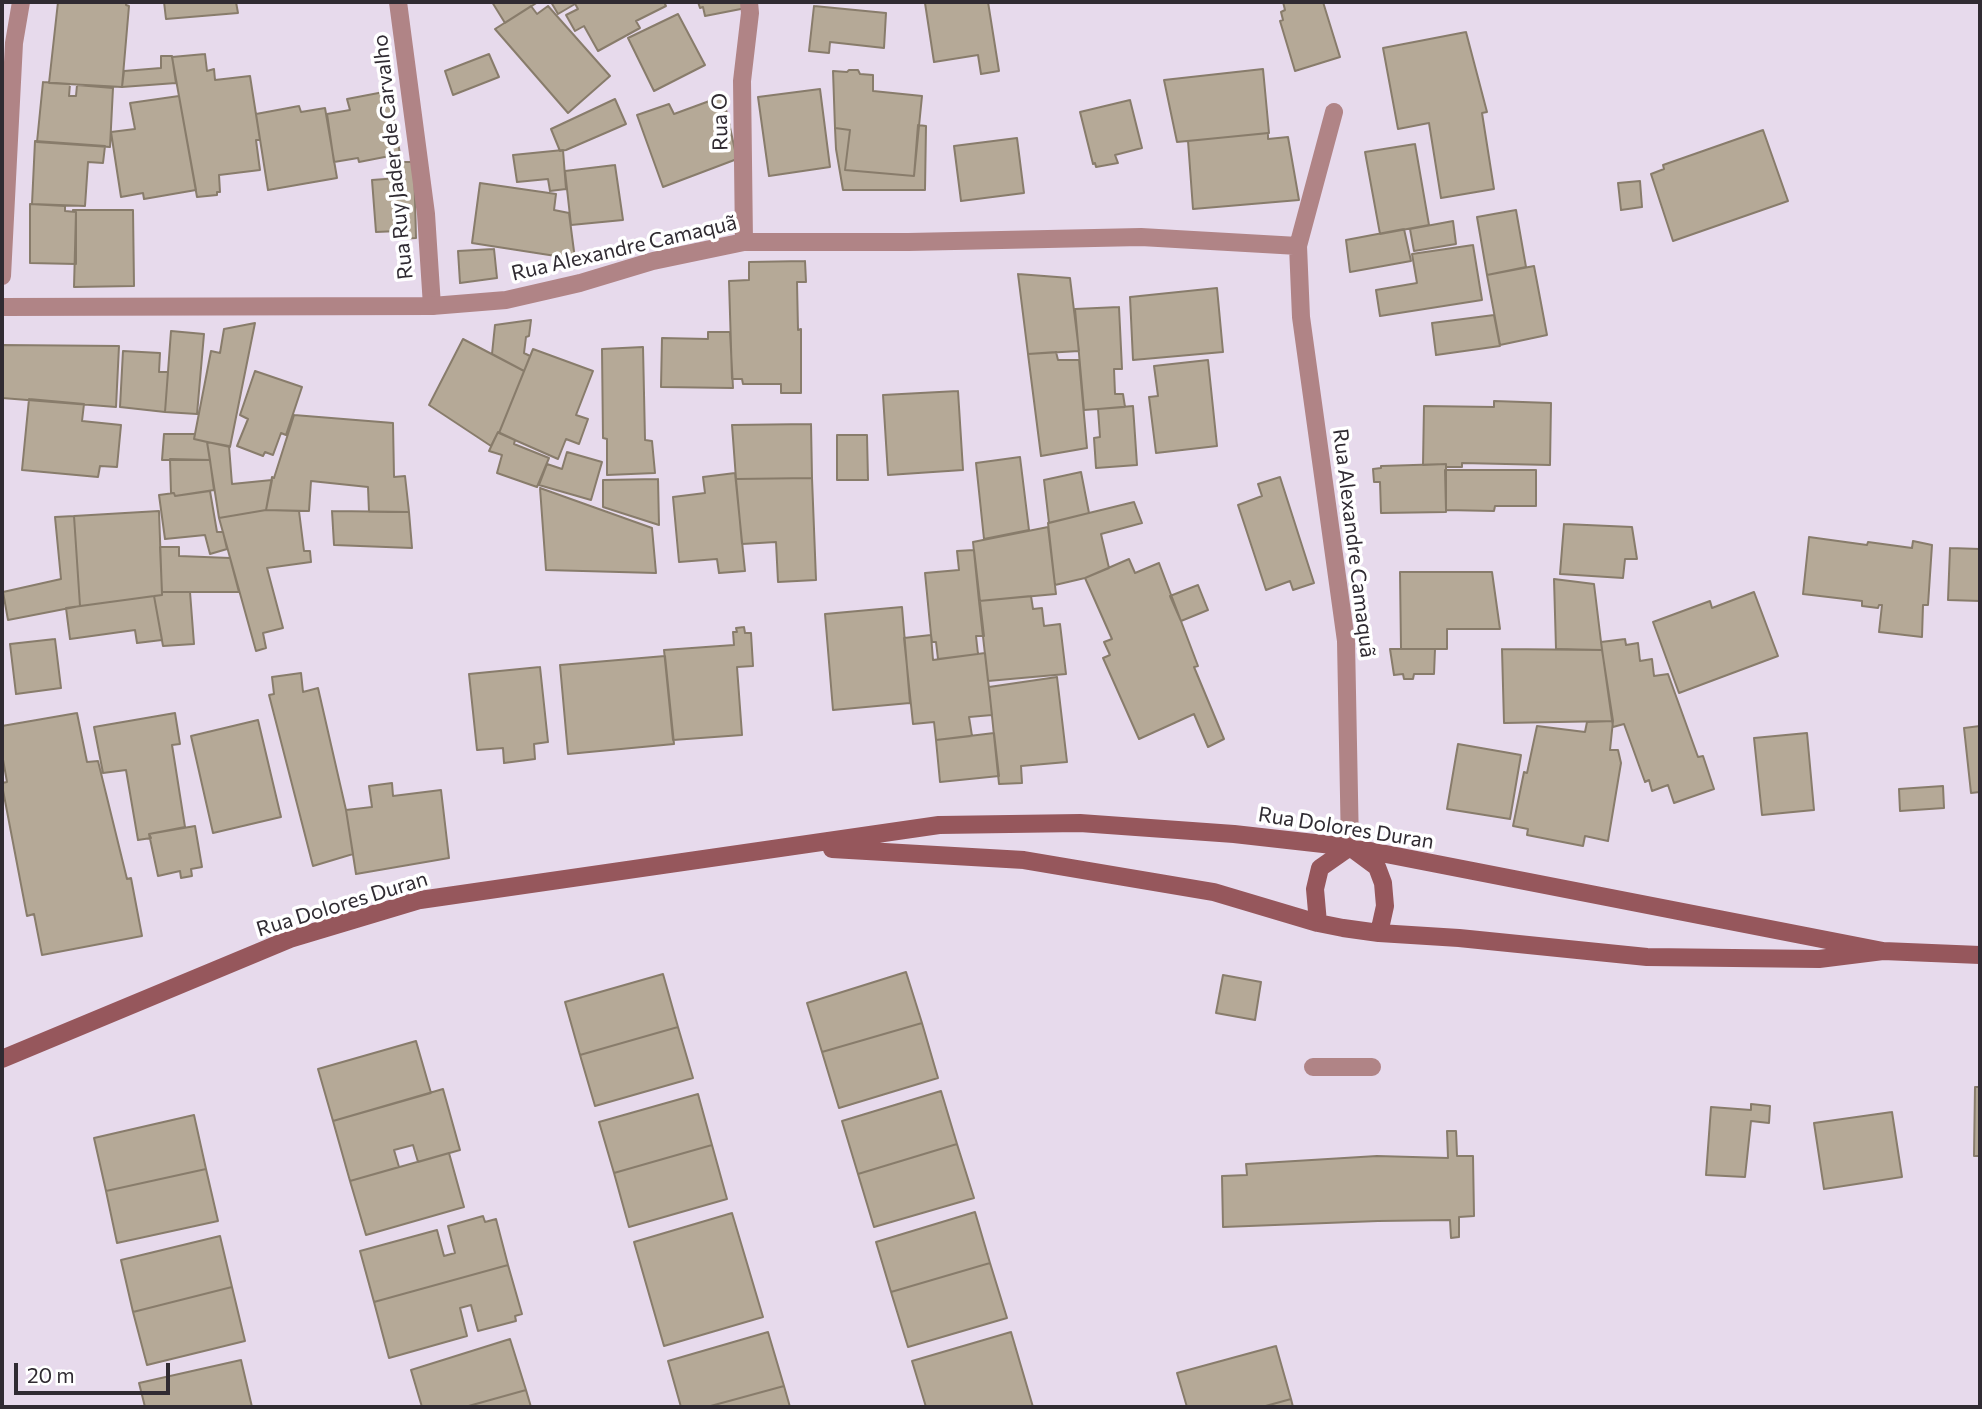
<!DOCTYPE html>
<html>
<head>
<meta charset="utf-8">
<style>
	body { margin:0 }
	#map { position:relative; width:1982px; height:1409px; overflow:hidden; background:#e7daec; font-family:Commissioner,sans-serif }
	canvas { display:block }
	.frame { position:absolute; inset:0; border:4px solid #302b32; pointer-events:none }
	.scale { position:absolute; left:14px; top:1363px; width:156px; height:32px; box-sizing:border-box; border:4px solid #302b32; border-top:0; padding-left:9px; font-size:21px; line-height:24px; white-space:nowrap; color:#302b32; -webkit-text-stroke:5px #fff; paint-order:stroke }
</style>
</head>
<body>
<div id="map">
<canvas width="1982" height="1409"></canvas>
<div class="frame"></div>
<div class="scale">20 m</div>
</div>
<script>
const ctx = document.querySelector('canvas').getContext('2d');
ctx.lineJoin = 'round';
function fill(path, color) {
  ctx.fillStyle = color;
  ctx.fill(path, 'evenodd');
}
function shape(rows) {
  const path = new Path2D();
  for (const r of rows) {
    path.moveTo(r[0], r[1]);
    for (let i = 2; i < r.length; i += 2) path.lineTo(r[i], r[i + 1]);
  }
  return path;
}
function strokePath(path, color, width, dash) {
  ctx.strokeStyle = color;
  ctx.lineWidth = width;
  ctx.lineCap = dash ? 'butt' : 'round';
  ctx.setLineDash(dash || []);
  ctx.stroke(path);
}
function drawText(font, color, halo, rows, align = 'center') {
  ctx.font = font + ' Commissioner,sans-serif';
  ctx.lineWidth = 7;
  ctx.setLineDash([]);
  ctx.textBaseline = 'middle';
  ctx.strokeStyle = halo;
  ctx.fillStyle = color;
  for (const [text, x, y, turn = 0] of rows) {
    ctx.save();
    ctx.translate(x, y);
    ctx.rotate((+turn || 0) * Math.PI / 180);
    ctx.textAlign = isNaN(turn) ? turn : align;
    if (halo) ctx.strokeText(text, 0, 0);
    ctx.fillText(text, 0, 0);
    ctx.restore();
  }
}
const building = shape([
	[58,2,126,2,126,5,129,6,122,87,49,83,58,2],
	[164,2,236,2,238,13,166,19,164,2],
	[492,2,538,2,505,23,492,2],
	[551,2,574,2,575,4,558,14,551,2],
	[574,2,664,2,666,6,636,21,640,28,598,51,584,26,575,31,566,15,578,9,574,2],
	[698,2,745,2,746,8,705,16,703,7,700,8,698,2],
	[935,2,988,2,999,71,981,74,978,55,934,62,925,3,935,2],
	[1283,2,1323,2,1340,57,1295,71,1280,21,1283,20,1281,12,1285,10,1283,2],
	[531,6,537,14,548,6,610,76,568,113,495,29,531,6],
	[814,6,886,13,884,48,830,42,829,53,809,51,814,6],
	[678,14,705,65,654,91,628,38,678,14],
	[1466,32,1487,112,1482,113,1494,189,1441,198,1429,123,1398,129,1383,48,1466,32],
	[205,54,207,71,214,69,215,80,250,76,260,140,256,140,260,170,219,175,220,192,217,192,217,195,197,197,172,57,205,54],
	[489,54,499,77,453,95,445,71,489,54],
	[161,56,172,56,176,83,122,87,124,71,161,68,161,56],
	[1263,69,1269,133,1177,142,1164,80,1263,69],
	[849,70,858,70,860,74,873,75,873,91,922,96,914,176,845,170,850,130,835,128,833,71,847,72,849,70],
	[43,82,70,84,69,96,76,96,77,85,113,88,110,147,37,142,43,82],
	[820,89,830,167,769,176,758,97,820,89],
	[389,91,400,154,359,162,358,158,334,162,327,114,350,110,347,99,389,91],
	[179,96,196,190,144,199,143,193,121,197,111,132,135,129,130,103,179,96],
	[723,96,737,159,663,187,637,115,669,104,674,114,723,96],
	[615,99,626,124,566,150,560,151,551,129,615,99],
	[1130,100,1142,148,1115,155,1118,163,1096,167,1095,163,1093,164,1080,112,1130,100],
	[299,106,301,112,325,108,337,178,268,190,256,114,299,106],
	[918,125,926,126,925,190,843,190,836,149,835,128,850,130,845,170,914,176,918,125],
	[1763,130,1788,201,1673,241,1651,174,1664,169,1663,165,1763,130],
	[1268,133,1268,139,1288,137,1299,200,1193,209,1188,141,1268,133],
	[1017,138,1024,193,961,201,954,146,1017,138],
	[35,141,105,146,103,163,88,162,85,206,32,204,35,141],
	[1415,144,1429,225,1380,234,1365,152,1415,144],
	[563,150,566,189,550,191,548,179,517,182,513,155,563,150],
	[397,162,414,162,416,238,399,239,398,231,376,232,372,180,399,178,397,162],
	[615,165,623,220,571,225,565,171,615,165],
	[1640,181,1642,207,1621,210,1618,183,1640,181],
	[480,183,556,194,554,210,569,213,575,259,472,243,480,183],
	[30,204,65,206,65,211,76,212,76,264,30,263,30,204],
	[73,210,133,210,134,286,74,287,76,212,73,210],
	[1516,210,1526,267,1487,275,1477,217,1516,210],
	[1453,221,1456,244,1414,251,1410,229,1453,221],
	[1404,229,1411,261,1350,272,1346,240,1404,229],
	[1473,245,1482,300,1380,316,1376,290,1417,283,1412,254,1473,245],
	[494,249,497,278,460,283,458,251,494,249],
	[805,261,806,282,797,282,798,330,801,329,801,393,781,393,781,384,743,384,742,379,732,379,729,281,749,280,749,262,805,261],
	[1534,266,1547,335,1500,345,1487,275,1534,266],
	[1018,274,1070,278,1079,351,1028,354,1018,274],
	[1217,288,1223,352,1133,360,1130,297,1217,288],
	[1119,307,1122,369,1114,369,1115,394,1123,394,1125,407,1084,410,1075,309,1119,307],
	[1494,315,1500,346,1436,355,1432,323,1494,315],
	[531,320,529,336,526,337,524,353,530,356,524,371,492,354,495,325,531,320],
	[255,323,230,447,194,439,211,351,220,353,224,329,255,323],
	[171,331,204,334,197,414,165,412,171,331],
	[708,332,730,332,733,388,661,387,662,338,708,339,708,332],
	[463,339,524,371,499,433,498,432,491,446,429,405,463,339],
	[2,345,119,346,116,407,2,398,2,345],
	[643,347,645,440,652,441,655,473,607,475,607,439,603,438,602,349,643,347],
	[533,349,593,371,576,415,588,419,579,444,566,439,558,459,499,433,533,349],
	[123,351,160,353,159,372,168,372,165,412,120,407,123,351],
	[1056,352,1058,360,1079,360,1087,448,1041,456,1028,354,1056,352],
	[1208,360,1217,446,1156,453,1149,397,1158,396,1154,366,1208,360],
	[255,371,302,387,286,435,281,433,273,455,265,452,263,456,237,446,248,419,240,415,255,371],
	[958,391,963,470,888,475,883,395,958,391],
	[29,399,84,404,82,421,121,425,117,467,100,466,98,477,22,470,29,399],
	[1494,401,1551,403,1550,465,1462,463,1462,467,1446,467,1446,464,1423,465,1424,406,1494,407,1494,401],
	[1133,406,1137,465,1096,468,1094,438,1100,437,1098,409,1133,406],
	[294,415,393,423,394,477,405,476,409,512,369,512,368,487,311,481,309,511,266,510,272,477,274,478,294,415],
	[811,424,812,478,736,479,732,425,811,424],
	[498,432,515,440,514,444,549,458,537,487,497,473,502,455,489,451,498,432],
	[164,434,195,434,194,439,207,442,210,460,162,460,164,434],
	[837,435,867,435,868,480,837,480,837,435],
	[207,442,229,446,232,484,272,480,266,510,219,518,207,442],
	[567,452,602,462,591,500,539,485,547,464,562,469,567,452],
	[1020,457,1029,530,984,539,976,463,1020,457],
	[170,459,210,460,214,490,175,496,174,493,171,493,170,459],
	[1446,464,1446,512,1381,513,1380,482,1374,482,1373,469,1381,468,1381,466,1446,464],
	[1445,470,1536,470,1536,506,1495,506,1494,511,1446,510,1445,470],
	[1081,472,1089,513,1049,523,1044,480,1081,472],
	[735,473,745,571,719,573,717,559,679,562,673,497,705,493,703,477,735,473],
	[1280,477,1314,583,1293,590,1290,581,1266,590,1238,505,1262,496,1258,484,1280,477],
	[812,478,816,580,778,582,776,542,742,544,736,479,812,478],
	[658,479,659,525,603,507,603,480,658,479],
	[540,488,652,528,656,573,546,570,540,488],
	[210,491,217,532,223,532,227,549,210,554,205,535,165,539,159,495,174,493,175,496,210,491],
	[1134,502,1142,523,1101,534,1109,568,1085,578,1055,585,1048,523,1134,502],
	[266,510,299,511,304,551,310,551,311,562,267,568,283,628,263,633,266,648,256,651,219,518,266,510],
	[159,511,162,595,80,606,74,516,159,511],
	[332,511,409,512,412,548,334,545,332,511],
	[74,516,80,606,8,620,3,592,61,579,55,517,74,516],
	[1564,524,1632,527,1637,559,1625,559,1623,578,1560,574,1564,524],
	[1048,527,1056,594,979,601,973,542,1048,527],
	[1809,537,1867,545,1868,542,1912,548,1913,541,1932,545,1928,605,1923,605,1922,637,1879,632,1882,605,1879,605,1878,608,1862,606,1862,601,1803,594,1809,537],
	[160,547,179,547,179,556,230,558,239,592,162,592,160,547],
	[1950,548,1980,549,1980,601,1948,600,1950,548],
	[974,550,984,636,976,636,978,654,938,659,936,642,932,642,931,635,925,573,959,570,957,551,974,550],
	[1129,559,1135,573,1159,563,1198,666,1194,667,1224,739,1208,747,1194,714,1139,739,1103,658,1110,655,1104,642,1112,639,1085,578,1129,559],
	[1400,572,1492,572,1500,629,1447,629,1447,649,1401,649,1400,572],
	[1554,579,1594,584,1602,650,1556,649,1554,579],
	[1198,585,1208,610,1181,621,1170,596,1198,585],
	[162,592,190,592,194,644,163,646,154,596,162,595,162,592],
	[1754,592,1778,656,1679,693,1653,622,1710,601,1712,608,1754,592],
	[154,596,162,640,137,643,135,630,70,639,66,608,154,596],
	[1031,596,1033,609,1042,608,1044,626,1060,624,1066,674,988,681,979,601,1031,596],
	[902,607,910,703,833,710,825,614,902,607],
	[744,627,745,633,751,633,753,666,737,667,742,735,673,740,664,650,734,645,733,632,737,632,736,628,744,627],
	[931,635,933,660,985,653,992,715,969,717,972,736,936,740,934,722,913,724,904,638,931,635],
	[55,639,61,688,16,694,10,644,55,639],
	[1625,639,1626,645,1638,643,1640,661,1652,659,1654,676,1668,674,1698,757,1703,756,1714,789,1674,803,1668,785,1652,791,1649,780,1645,782,1624,724,1613,727,1601,642,1625,639],
	[1390,649,1435,649,1434,674,1414,674,1413,679,1404,679,1403,674,1394,675,1390,649],
	[1502,649,1602,650,1613,721,1504,723,1502,649],
	[665,656,674,744,568,754,560,665,665,656],
	[540,667,548,742,534,744,535,759,504,763,503,748,477,750,469,674,540,667],
	[301,673,303,692,318,688,346,810,353,854,313,866,269,695,274,694,272,677,301,673],
	[1057,677,1067,762,1021,766,1022,783,999,784,989,687,1057,677],
	[77,713,87,762,98,761,127,879,131,878,142,936,42,955,34,914,27,916,2,785,2,783,7,782,2,754,2,726,77,713],
	[175,713,180,744,172,745,185,827,149,834,151,838,138,840,126,770,103,773,94,727,175,713],
	[258,720,281,817,213,833,191,736,258,720],
	[1613,721,1610,750,1618,750,1621,763,1608,841,1585,836,1583,846,1527,835,1528,829,1513,826,1524,772,1527,773,1537,726,1585,732,1587,722,1613,721],
	[1980,726,1980,792,1971,793,1964,728,1980,726],
	[994,733,999,776,940,782,936,740,994,733],
	[1807,733,1814,810,1762,815,1754,738,1807,733],
	[1458,744,1521,755,1510,819,1447,809,1458,744],
	[392,783,393,796,441,790,449,858,356,874,346,810,372,807,369,786,392,783],
	[1943,786,1944,808,1900,811,1899,789,1943,786],
	[195,826,202,867,191,869,192,876,181,878,180,871,158,876,149,834,195,826],
	[906,972,922,1023,822,1052,807,1003,906,972],
	[663,974,678,1027,580,1055,565,1002,663,974],
	[1223,975,1261,982,1255,1020,1216,1013,1223,975],
	[922,1023,938,1078,839,1108,822,1052,922,1023],
	[678,1027,693,1078,595,1106,580,1055,678,1027],
	[416,1041,431,1093,333,1121,318,1069,416,1041],
	[1975,1087,1980,1087,1980,1156,1974,1156,1975,1087],
	[443,1089,460,1150,418,1162,413,1145,394,1150,399,1167,350,1181,333,1121,443,1089],
	[941,1091,957,1144,858,1174,842,1121,941,1091],
	[698,1094,712,1145,614,1173,599,1122,698,1094],
	[1751,1104,1770,1106,1769,1123,1751,1121,1745,1177,1706,1175,1711,1107,1751,1110,1751,1104],
	[1892,1112,1902,1177,1824,1189,1814,1123,1892,1112],
	[194,1115,206,1169,106,1191,94,1138,194,1115],
	[1447,1131,1456,1131,1457,1156,1473,1156,1474,1216,1459,1217,1459,1237,1451,1238,1450,1220,1378,1221,1223,1227,1222,1176,1247,1175,1246,1164,1377,1156,1448,1158,1447,1131],
	[957,1144,974,1198,874,1227,858,1174,957,1144],
	[712,1145,727,1199,629,1227,614,1173,712,1145],
	[449,1153,464,1207,366,1235,350,1181,449,1153],
	[206,1169,218,1221,117,1243,106,1191,206,1169],
	[975,1212,990,1263,891,1292,876,1242,975,1212],
	[732,1213,763,1317,664,1346,634,1242,732,1213],
	[483,1216,485,1222,496,1219,508,1265,374,1302,360,1251,437,1230,444,1256,455,1253,448,1226,483,1216],
	[220,1236,232,1287,133,1312,121,1260,220,1236],
	[990,1263,1007,1318,908,1347,891,1292,990,1263],
	[508,1265,522,1314,515,1316,516,1321,478,1331,471,1305,460,1308,467,1336,389,1358,374,1302,508,1265],
	[232,1287,245,1341,147,1365,133,1312,232,1287],
	[768,1332,784,1386,707,1407,681,1407,668,1361,768,1332],
	[1011,1332,1033,1407,926,1407,912,1361,1011,1332],
	[510,1339,526,1390,465,1407,422,1407,411,1370,510,1339],
	[1276,1346,1291,1399,1262,1407,1187,1407,1177,1373,1276,1346],
	[241,1360,252,1407,145,1407,139,1383,241,1360],
	[784,1386,790,1407,707,1407,784,1386],
	[526,1390,531,1407,465,1407,526,1390],
	[1291,1399,1293,1407,1262,1407,1291,1399]
]);
fill(building, '#b5a997');
strokePath(building, '#887c6b', 2);
strokePath(shape([
	[398,2,426,214,432,306],
	[744,242,742,81,750,13,749,2],
	[2,276,14,43,21,2],
	[1313,1067,1372,1067]
]), '#b08486', 18);
strokePath(shape([
	[1334,112,1298,246,1301,317,1346,641,1350,847],
	[2,307,432,306,506,300,580,283,653,261,744,242,908,242,1141,237,1298,246]
]), '#b08486', 18);
strokePath(shape([
	[832,849,1024,860,1214,892,1318,923,1343,928,1379,933,1459,938,1647,957,1819,959,1883,951,1980,955],
	[1318,923,1315,889,1320,868,1350,847,1377,867,1383,883,1385,906,1379,933],
	[2,1059,290,939,420,900,939,825,1080,823,1234,834,1350,847,1883,951]
]), '#96575c', 18);
drawText('21px', '#302b32', '#fff', [
	["Rua O",720,122,-91],
	["Rua Ruy Jader de Carvalho",393,157,-96],
	["Rua Alexandre Camaquã",624,248,-13],
	["Rua Alexandre Camaquã",1354,543,83],
	["Rua Dolores Duran",1346,828,9],
	["Rua Dolores Duran",342,904,-17]
]);
</script>
</body>
</html>
